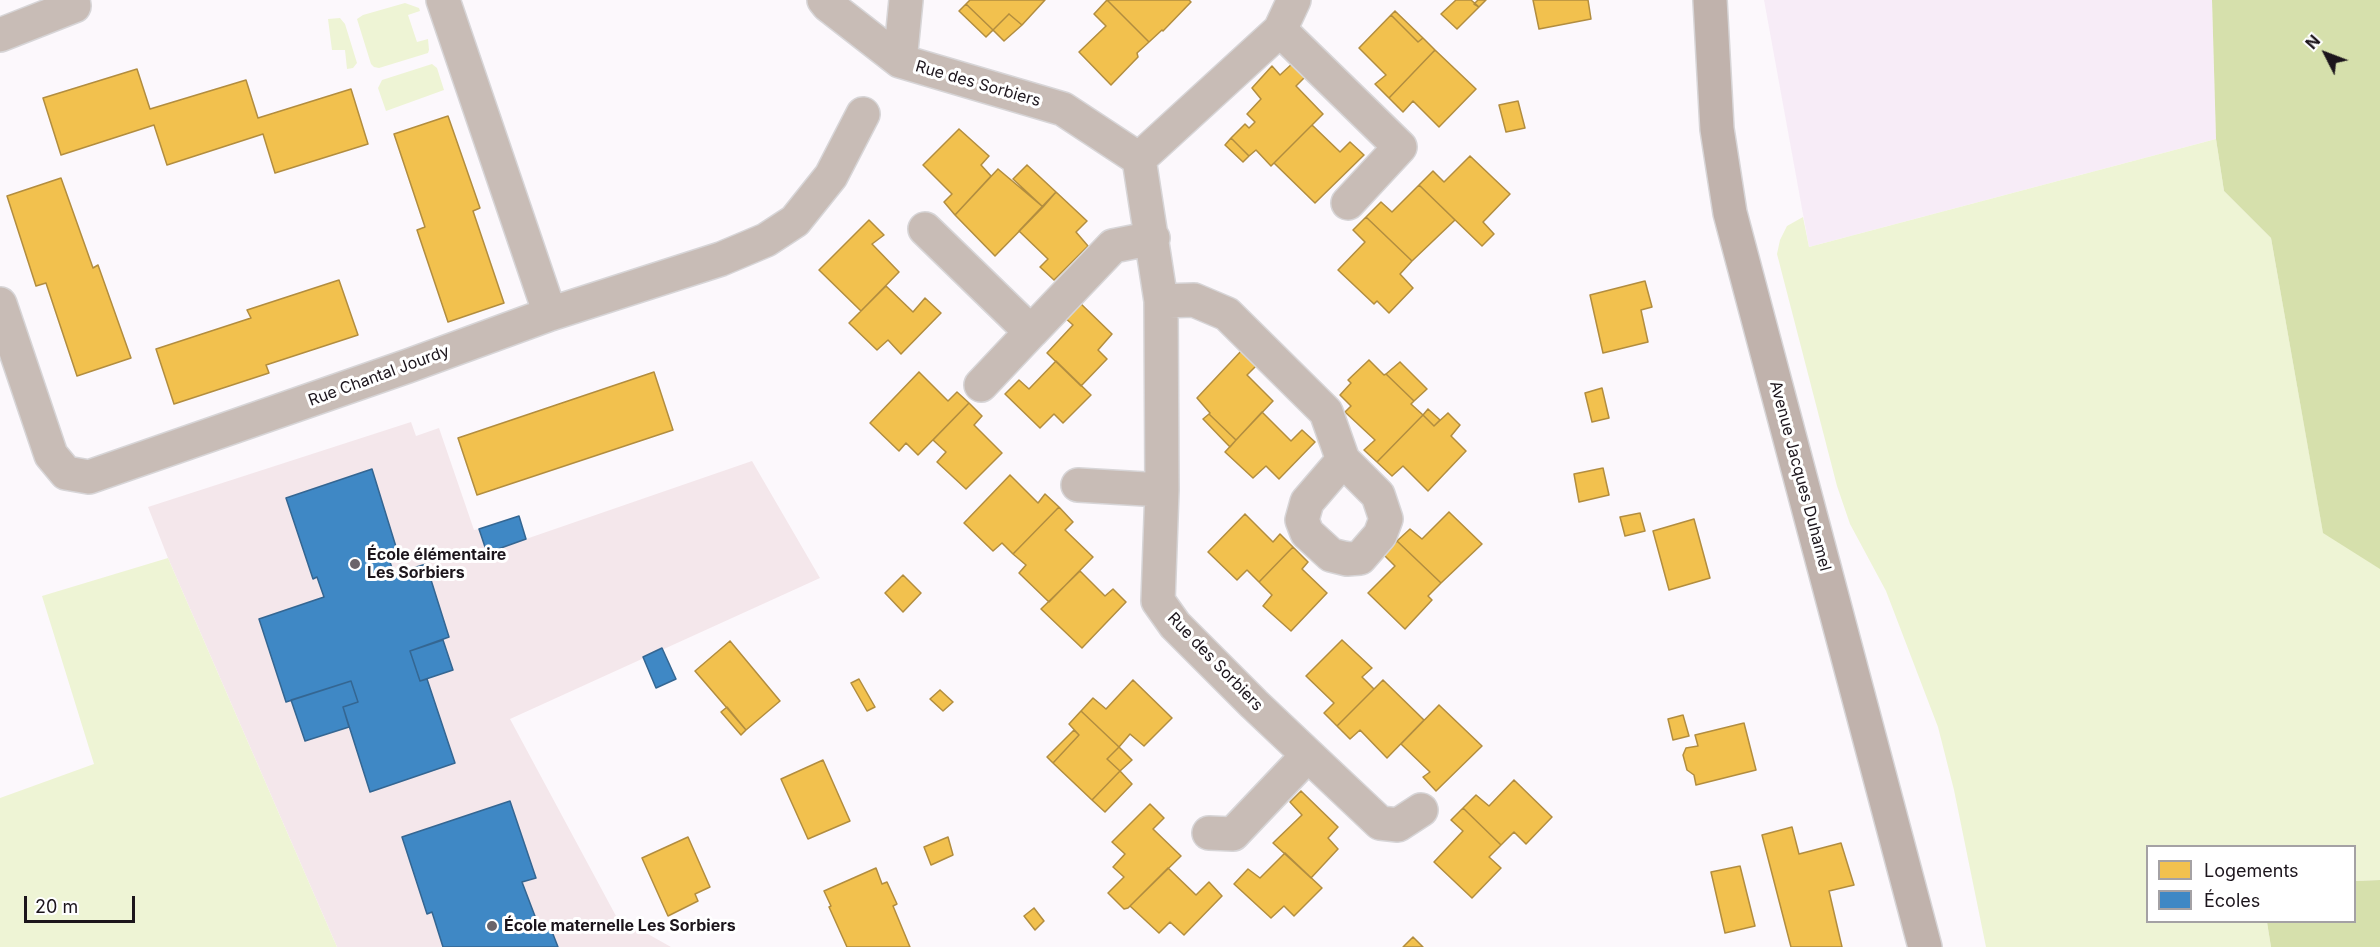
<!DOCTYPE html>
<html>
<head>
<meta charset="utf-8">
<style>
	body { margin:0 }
	#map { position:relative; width:2380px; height:947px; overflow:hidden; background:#fcf8fc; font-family:Inter,sans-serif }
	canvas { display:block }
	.legend { position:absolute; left:2146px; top:845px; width:210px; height:78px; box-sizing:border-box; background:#fff; border:2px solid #a4a1a4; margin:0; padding:8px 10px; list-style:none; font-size:18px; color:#1c151c }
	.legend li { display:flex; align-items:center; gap:12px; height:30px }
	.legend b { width:30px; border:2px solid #a4a1a4 }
	.north { position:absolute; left:2296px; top:24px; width:60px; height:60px; -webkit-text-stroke:4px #fff; paint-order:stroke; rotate:312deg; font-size:16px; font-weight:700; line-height:24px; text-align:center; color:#1c151c }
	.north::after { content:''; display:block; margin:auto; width:21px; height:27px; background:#1c151c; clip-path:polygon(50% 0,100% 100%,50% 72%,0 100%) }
	.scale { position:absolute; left:24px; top:896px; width:111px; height:27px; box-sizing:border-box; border:3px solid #1c151c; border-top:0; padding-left:8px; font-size:18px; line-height:21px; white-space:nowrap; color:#1c151c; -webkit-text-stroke:4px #fff; paint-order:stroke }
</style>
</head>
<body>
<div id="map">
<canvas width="2380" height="947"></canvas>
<ul class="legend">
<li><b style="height:16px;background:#f2c14e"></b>Logements</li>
<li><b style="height:16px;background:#3f88c5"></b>Écoles</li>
</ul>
<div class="north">N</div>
<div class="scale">20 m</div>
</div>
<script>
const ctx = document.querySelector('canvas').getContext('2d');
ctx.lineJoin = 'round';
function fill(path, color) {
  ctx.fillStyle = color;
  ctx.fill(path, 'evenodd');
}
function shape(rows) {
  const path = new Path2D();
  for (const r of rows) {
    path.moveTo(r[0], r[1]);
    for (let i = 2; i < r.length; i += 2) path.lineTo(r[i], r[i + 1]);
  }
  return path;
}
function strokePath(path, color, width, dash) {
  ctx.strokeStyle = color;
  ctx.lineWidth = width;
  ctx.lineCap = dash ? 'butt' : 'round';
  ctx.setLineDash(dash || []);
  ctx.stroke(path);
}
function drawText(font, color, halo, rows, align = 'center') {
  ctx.font = font + ' Inter,sans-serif';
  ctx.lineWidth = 6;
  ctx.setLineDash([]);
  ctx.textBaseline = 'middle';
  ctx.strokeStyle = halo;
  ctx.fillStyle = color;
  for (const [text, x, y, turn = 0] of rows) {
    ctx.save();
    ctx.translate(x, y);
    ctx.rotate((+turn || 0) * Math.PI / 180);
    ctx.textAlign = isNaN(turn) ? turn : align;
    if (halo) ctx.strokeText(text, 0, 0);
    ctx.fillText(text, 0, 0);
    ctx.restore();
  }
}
fill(shape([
	[1764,0,2212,0,2216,139,1809,247]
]), '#f7ecf7');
fill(shape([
	[411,422,416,436,439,428,474,530,479,529,526,539,752,461,820,578,510,719,616,916,671,947,337,947,168,558,148,507]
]), '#f4e7eb');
fill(shape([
	[405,3,419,8,420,11,408,15,417,42,428,39,429,50,428,53,379,68,374,67,371,64,357,19,363,15],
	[340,18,345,24,357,63,353,68,347,69,345,50,332,50,328,19],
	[432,64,437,68,444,90,386,111,378,88,382,80],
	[2216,139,2224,191,2271,238,2323,532,2380,567,2380,880,2355,881,2354,846,2148,846,2148,922,2267,922,2271,947,1986,947,1954,790,1938,727,1886,591,1850,524,1837,486,1777,254,1780,240,1787,226,1803,217,1809,247],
	[168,558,337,947,0,947,0,798,94,764,42,596]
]), '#eef4d5');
fill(shape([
	[2212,0,2380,0,2380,569,2323,533,2271,238,2224,191,2216,139],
	[2380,880,2380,947,2271,947,2267,922,2354,922,2355,881]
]), '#d6e0ac');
const homes = shape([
	[970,0,1045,0,1022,25,1009,14,993,30,966,4,970,0],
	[1107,0,1189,0,1191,2,1163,31,1162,30,1149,42,1107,0],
	[1107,0,1149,42,1137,53,1138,57,1111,85,1079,52,1106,26,1094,14,1107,0],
	[1456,0,1471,0,1479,7,1457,29,1441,14,1456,0],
	[1478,0,1486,0,1479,7,1474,4,1478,0],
	[1533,0,1588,0,1591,19,1539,29,1533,0],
	[966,4,993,30,986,37,959,11,966,4],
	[1395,11,1423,38,1418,42,1391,15,1395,11],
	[1009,14,1022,25,1004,41,993,30,1009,14],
	[1391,15,1418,42,1423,38,1435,50,1389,98,1375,84,1386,75,1359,48,1391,15],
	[1435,50,1476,89,1439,127,1413,101,1403,112,1389,98,1435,50],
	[1294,62,1308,74,1296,86,1323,114,1271,166,1256,150,1249,156,1231,138,1245,124,1249,128,1255,122,1247,114,1261,99,1252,88,1272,66,1280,75,1294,62],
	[137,69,150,109,246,80,258,118,351,89,368,144,275,173,263,134,167,165,154,125,61,155,43,98,137,69],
	[1518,101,1525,128,1506,132,1499,105,1518,101],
	[448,116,480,208,473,211,504,303,448,322,417,230,425,227,394,134,448,116],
	[1312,125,1340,152,1350,142,1364,155,1315,203,1274,163,1312,125],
	[959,129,989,156,981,165,991,176,955,215,944,202,952,194,923,165,959,129],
	[1231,138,1249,156,1243,162,1225,145,1231,138],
	[1470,156,1510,194,1483,222,1494,234,1482,246,1419,185,1433,171,1444,182,1470,156],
	[1027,165,1056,192,1043,207,1013,179,1027,165],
	[998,169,1043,207,995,256,955,215,998,169],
	[61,178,93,268,98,265,131,358,77,376,46,283,36,286,7,196,61,178],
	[1419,185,1455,220,1412,261,1366,217,1381,202,1392,212,1419,185],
	[1056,192,1087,221,1076,232,1088,246,1054,280,1040,267,1048,259,1019,231,1056,192],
	[1366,217,1412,261,1400,274,1413,288,1389,313,1377,301,1374,304,1338,270,1365,242,1353,230,1366,217],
	[869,220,884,235,872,244,899,272,861,311,819,270,869,220],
	[339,280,358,335,266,365,269,373,174,404,156,349,251,318,247,310,339,280],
	[1645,281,1652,307,1641,310,1648,342,1603,353,1590,295,1645,281],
	[886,286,913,312,925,298,941,313,901,354,888,340,877,350,849,323,886,286],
	[1078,301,1112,334,1098,350,1107,359,1081,386,1047,353,1073,325,1063,316,1078,301],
	[1243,349,1258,364,1247,375,1273,401,1236,440,1209,414,1210,413,1197,398,1243,349],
	[1369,360,1384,375,1386,374,1414,401,1411,404,1423,415,1377,462,1364,450,1375,440,1345,412,1351,406,1340,395,1351,383,1348,380,1369,360],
	[1056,361,1091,395,1063,423,1054,414,1040,428,1005,394,1019,380,1029,389,1056,361],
	[1400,362,1427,389,1414,401,1386,374,1400,362],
	[654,372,673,430,477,495,458,438,654,372],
	[919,372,948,401,957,392,969,403,918,455,906,443,899,451,870,423,919,372],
	[1602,388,1609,418,1592,422,1585,393,1602,388],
	[969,403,982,416,974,425,1002,453,966,489,937,462,946,452,933,440,969,403],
	[1428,409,1440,420,1434,426,1423,415,1428,409],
	[1262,412,1291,441,1302,430,1315,442,1279,479,1266,466,1253,478,1225,452,1262,412],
	[1448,413,1460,425,1451,436,1466,451,1428,491,1403,466,1392,476,1377,462,1423,415,1434,426,1448,413],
	[1209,414,1236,440,1230,447,1203,419,1209,414],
	[1603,468,1609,495,1579,502,1574,474,1603,468],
	[1010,475,1038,503,1045,494,1059,507,1013,554,1002,543,993,551,964,523,1010,475],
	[1059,507,1073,522,1065,530,1093,557,1049,602,1019,573,1026,565,1013,554,1059,507],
	[1449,512,1482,544,1441,583,1397,541,1410,529,1422,539,1449,512],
	[1640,513,1645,531,1625,536,1620,517,1640,513],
	[1245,514,1273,542,1280,534,1293,547,1259,582,1247,570,1237,580,1208,552,1245,514],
	[1694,519,1710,578,1669,590,1653,531,1694,519],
	[1397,541,1441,583,1428,596,1432,600,1405,629,1368,593,1395,566,1384,555,1397,541],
	[1293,547,1308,562,1302,569,1327,593,1291,631,1263,606,1272,595,1259,582,1293,547],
	[1080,571,1105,596,1113,589,1126,602,1082,648,1041,609,1080,571],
	[903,575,921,593,903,612,885,593,903,575],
	[1342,640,1372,668,1362,677,1374,689,1337,726,1324,713,1334,703,1306,676,1342,640],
	[730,641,780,701,746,730,695,671,730,641],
	[859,679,875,707,867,711,851,683,859,679],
	[1133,680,1172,718,1144,746,1130,734,1119,747,1081,711,1093,698,1106,709,1133,680],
	[1383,680,1424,720,1387,758,1360,730,1350,739,1337,726,1383,680],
	[940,690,953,702,943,711,930,699,940,690],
	[1439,705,1482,746,1436,791,1423,777,1430,772,1401,744,1439,705],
	[727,707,746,730,741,735,721,712,727,707],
	[1081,711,1119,747,1107,759,1120,771,1092,800,1053,763,1079,735,1069,724,1081,711],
	[1683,715,1689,736,1673,740,1668,719,1683,715],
	[1744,723,1756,770,1696,785,1694,775,1687,770,1683,755,1686,748,1698,746,1695,735,1744,723],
	[1074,730,1079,735,1053,763,1047,757,1074,730],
	[1119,747,1132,760,1120,771,1107,759,1119,747],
	[823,760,850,821,808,839,781,779,823,760],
	[1120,771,1132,784,1105,812,1092,800,1120,771],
	[1514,780,1552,817,1526,844,1514,832,1501,845,1463,808,1476,795,1489,806,1514,780],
	[1301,791,1338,827,1328,838,1338,849,1311,878,1273,843,1302,815,1290,802,1301,791],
	[1150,804,1164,818,1153,829,1181,856,1128,908,1124,909,1108,893,1124,877,1113,867,1125,854,1112,842,1150,804],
	[1463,808,1501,845,1489,857,1501,868,1472,898,1434,862,1463,831,1451,820,1463,808],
	[1792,827,1799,854,1841,843,1854,885,1829,891,1842,947,1791,947,1762,835,1792,827],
	[688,837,710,887,695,894,698,901,668,916,642,858,688,837],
	[948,837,953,855,931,865,924,847,948,837],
	[1285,853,1322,888,1294,916,1284,906,1271,918,1234,884,1248,869,1260,878,1285,853],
	[1740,866,1755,926,1725,933,1711,872,1740,866],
	[876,868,882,884,887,882,897,904,893,906,910,947,847,947,829,907,831,906,824,891,876,868],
	[1168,868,1196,895,1209,882,1222,896,1184,935,1170,922,1159,933,1130,906,1168,868],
	[1034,908,1044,921,1035,930,1024,916,1034,908],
	[1413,937,1423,947,1403,947,1413,937]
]);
fill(homes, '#f2c14e');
strokePath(homes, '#b28d3f', 1.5);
const schools = shape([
	[372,469,397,550,387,553,394,574,426,564,449,637,410,651,420,681,427,679,455,763,370,792,343,707,358,702,351,681,286,702,259,619,324,597,317,577,313,579,286,498,372,469],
	[519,516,526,539,487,553,479,529,519,516],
	[443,640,453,670,420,681,410,651,443,640],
	[662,648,676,679,656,688,643,657,662,648],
	[351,681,358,702,343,707,349,727,305,741,291,700,351,681],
	[510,801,536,878,522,882,541,932,551,929,558,947,443,947,432,912,427,914,402,837,510,801]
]);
fill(schools, '#3f88c5');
strokePath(schools, '#346692', 1.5);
const minor = shape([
	[824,0,828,5,900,61,1063,109,1139,159],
	[1294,0,1280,30,1139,159,1161,301,1162,490,1158,601,1175,625,1254,704,1380,823,1398,825,1421,810],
	[1280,30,1400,147,1348,203],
	[0,35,74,6,73,0],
	[900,61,906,0],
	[925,229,1031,332,1113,246,1153,238],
	[1161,301,1194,300,1227,314,1326,412,1343,460,1378,495,1386,519,1380,535,1360,558,1347,559,1331,555,1307,533,1302,520,1307,502,1343,460],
	[0,304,51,455,66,473,89,477,408,366,550,314,443,0],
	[550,314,721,259,766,240,795,221,831,176,863,114],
	[981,385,1031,332],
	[1078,485,1162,490],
	[1209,833,1233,834,1308,755]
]);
const major = shape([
	[1710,0,1717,129,1730,213,1925,947]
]);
strokePath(minor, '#d7d5d7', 36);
strokePath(major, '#d7d5d7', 36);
strokePath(minor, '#c8bcb6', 33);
strokePath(major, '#c0b2ac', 33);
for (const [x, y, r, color] of [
	[355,564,6,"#6a646a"],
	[492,926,6,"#6a646a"]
]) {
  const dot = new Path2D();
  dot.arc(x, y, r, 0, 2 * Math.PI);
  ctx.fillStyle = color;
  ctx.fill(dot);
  strokePath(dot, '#fff', 2);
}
drawText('16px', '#1c151c', '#fff', [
	["Rue des Sorbiers",978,84,16],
	["Rue Chantal Jourdy",379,376,-20],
	["Avenue Jacques Duhamel",1800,476,75],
	["Rue des Sorbiers",1215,662,46]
]);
drawText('bold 16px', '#1c151c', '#fff', [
	["École élémentaire",367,555],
	["Les Sorbiers",367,573],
	["École maternelle Les Sorbiers",504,926]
], 'left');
</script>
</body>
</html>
